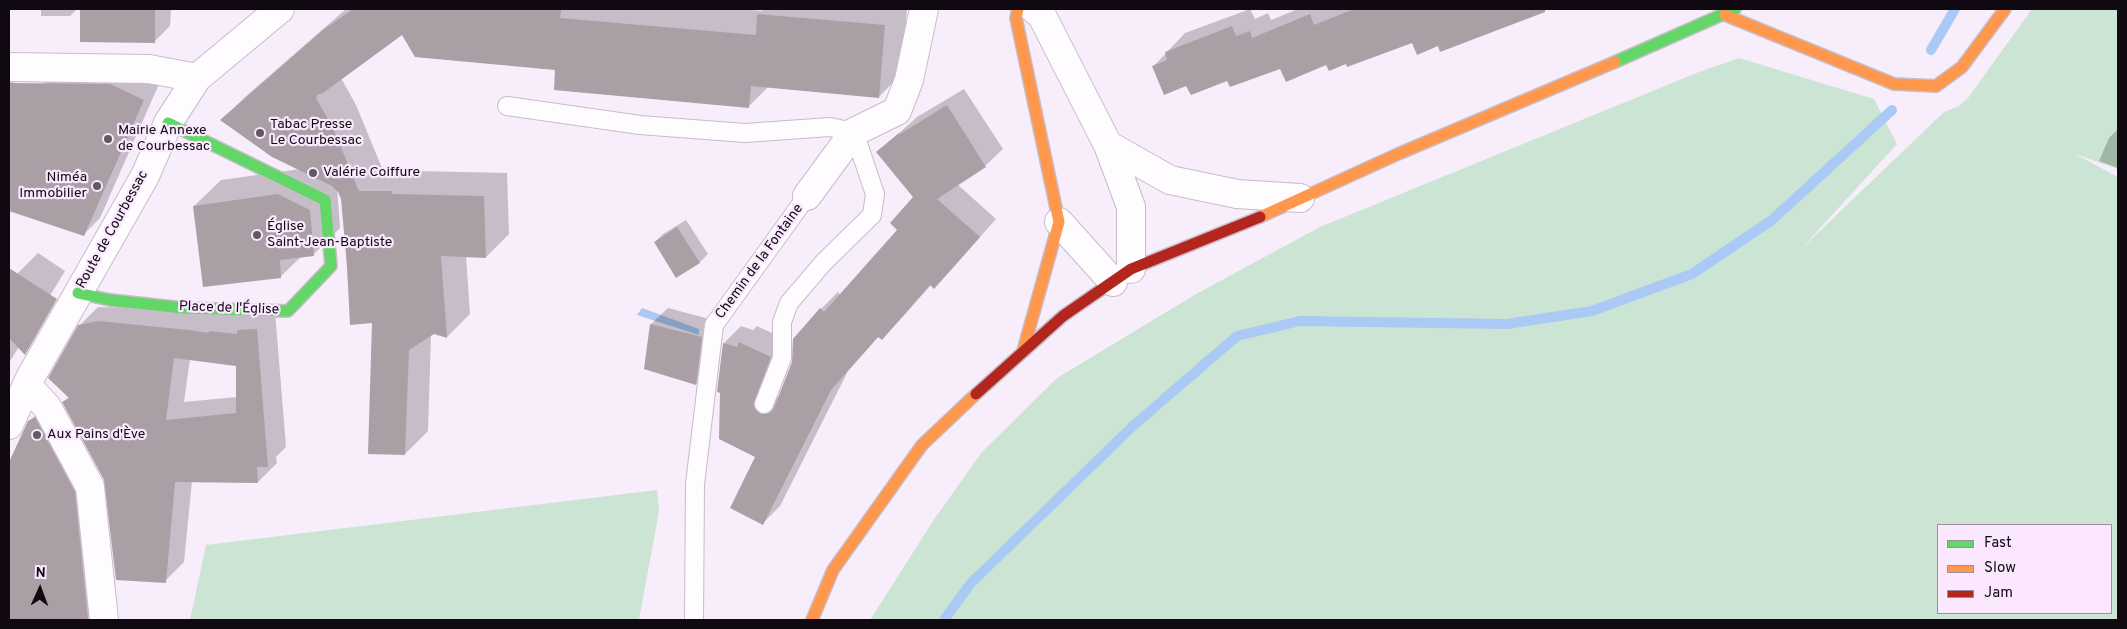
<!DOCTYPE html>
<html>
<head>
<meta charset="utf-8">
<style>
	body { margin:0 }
	#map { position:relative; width:2127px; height:629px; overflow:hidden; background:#f8edfa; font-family:Overpass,sans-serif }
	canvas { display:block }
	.frame { position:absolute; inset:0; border:10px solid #100912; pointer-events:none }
	.legend { position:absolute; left:1937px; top:524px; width:175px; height:90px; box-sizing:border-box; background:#fbe8ff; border:1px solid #9d8fa0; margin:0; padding:6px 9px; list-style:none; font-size:15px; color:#100912 }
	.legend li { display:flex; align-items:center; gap:10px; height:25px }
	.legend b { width:25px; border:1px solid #9d8fa0 }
	.north { position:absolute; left:15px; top:564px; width:50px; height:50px; -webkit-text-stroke:4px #fbe8ff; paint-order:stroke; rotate:2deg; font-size:14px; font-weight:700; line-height:20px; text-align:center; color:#100912 }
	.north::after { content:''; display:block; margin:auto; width:18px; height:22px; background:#100912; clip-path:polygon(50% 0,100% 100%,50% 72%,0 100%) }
</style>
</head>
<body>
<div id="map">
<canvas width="2127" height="629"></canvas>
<div class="frame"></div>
<ul class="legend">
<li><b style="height:6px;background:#63d668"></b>Fast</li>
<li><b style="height:6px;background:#ff974d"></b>Slow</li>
<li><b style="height:6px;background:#b3261e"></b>Jam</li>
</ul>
<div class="north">N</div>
</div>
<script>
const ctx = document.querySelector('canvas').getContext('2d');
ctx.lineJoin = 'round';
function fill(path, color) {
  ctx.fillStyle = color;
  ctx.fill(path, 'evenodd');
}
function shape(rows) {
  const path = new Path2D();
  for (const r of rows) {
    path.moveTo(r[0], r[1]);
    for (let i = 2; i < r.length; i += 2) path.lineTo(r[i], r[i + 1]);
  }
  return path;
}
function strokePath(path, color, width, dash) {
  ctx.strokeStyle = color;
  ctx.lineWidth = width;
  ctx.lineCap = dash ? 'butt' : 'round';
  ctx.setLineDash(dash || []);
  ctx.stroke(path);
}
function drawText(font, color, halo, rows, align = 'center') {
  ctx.font = font + ' Overpass,sans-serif';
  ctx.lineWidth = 4.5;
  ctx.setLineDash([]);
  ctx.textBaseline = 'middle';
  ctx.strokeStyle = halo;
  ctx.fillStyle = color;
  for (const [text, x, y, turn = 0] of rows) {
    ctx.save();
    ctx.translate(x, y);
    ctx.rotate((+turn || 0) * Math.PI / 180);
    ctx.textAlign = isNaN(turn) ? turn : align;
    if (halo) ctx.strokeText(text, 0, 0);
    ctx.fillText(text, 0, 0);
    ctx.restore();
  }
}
fill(shape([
	[2032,9,2118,9,2118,169,2075,154,2118,177,2118,620,870,620,935,518,982,452,1057,378,1198,293,1320,227,1699,72,1739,58,1874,99,1897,144,1801,249,1944,112,1959,106,1968,98],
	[1938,525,2111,525,2111,613,1938,613],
	[657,490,659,511,639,620,190,620,206,545]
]), '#cbe4d3');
fill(shape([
	[642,308,699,329,699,335,637,315]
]), '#aac9f5');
fill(shape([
	[41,9,77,9,70,16,41,16],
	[81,9,171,9,170,26,154,42,81,41],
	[346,9,740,9,762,11,764,9,907,9,902,73,879,97,769,86,749,106,556,69,403,33,341,78,356,105,382,168,415,168,415,171,507,173,509,234,486,257,466,256,470,314,447,337,434,333,431,335,428,431,405,454,373,321,351,324,342,198,337,187,340,228,314,254,302,256,280,277,194,206,221,180,300,169,222,120,245,97],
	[1250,9,1255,19,1268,13,1271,20,1298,9,1546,9,1438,45,1412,41,1346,62,1281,67,1228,79,1187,84,1153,67,1185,33],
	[59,68,159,84,100,218,84,234,43,84],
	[9,70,11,70,16,97,9,104],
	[964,89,1003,149,985,166,957,184,996,219,951,270,934,287,931,285,899,321,882,338,879,336,848,371,780,506,763,523,757,457,724,343,741,326,753,330,757,326,787,340,770,387,777,397,780,397,821,309,838,292,841,295,899,230,914,197,878,152,917,117],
	[2117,130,2118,130,2118,168,2099,161,2109,138],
	[686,220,708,254,700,262,676,276,655,242,663,234],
	[38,253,65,271,9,363,9,286,17,274],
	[98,307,275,311,286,447,276,457,277,463,258,482,192,481,184,562,165,581,105,480,64,402,69,397,79,326],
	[190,359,238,365,237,397,184,402],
	[668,308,717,321,712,368,696,384,646,368,651,324],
	[46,405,90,475,100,620,9,620,9,464,29,422]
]), '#0003');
strokePath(shape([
	[1931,50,1955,9],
	[944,620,971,583,1133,426,1237,336,1300,321,1507,324,1592,311,1692,274,1772,220,1892,110]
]), '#aac9f5', 10);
fill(shape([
	[80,9,155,9,155,43,80,42],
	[353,9,561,9,560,18,756,35,757,14,885,25,879,98,751,86,749,108,554,90,555,70,415,57,402,35,323,93,317,95,316,98,333,128,359,191,392,191,392,194,484,196,486,258,441,256,447,338,434,334,409,350,405,455,368,454,372,323,350,325,347,265,341,199,338,192,332,186,272,157,220,120,323,30],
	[1354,9,1545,9,1545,12,1440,52,1438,46,1417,55,1412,43,1347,67,1346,64,1329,71,1326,65,1286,82,1280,69,1230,87,1227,81,1191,95,1186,86,1164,95,1152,66,1167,60,1165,52,1232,26,1236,36,1250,31,1252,38,1310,14,1314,25],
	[9,83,110,84,144,100,84,236,9,211],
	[947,105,986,167,937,199,980,237,934,289,930,285,882,340,878,337,831,390,763,525,730,508,755,457,719,439,720,393,717,392,723,343,737,347,739,342,771,357,753,405,760,414,770,413,774,408,792,362,793,339,820,308,824,312,897,230,890,223,913,197,876,152,899,133,900,134],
	[278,194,310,210,314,256,280,260,281,278,203,287,193,206],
	[677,227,700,263,676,278,654,242],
	[9,268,57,299,25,355,9,338],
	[98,321,189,330,209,333,209,331,237,334,237,330,257,329,268,467,257,467,258,483,175,482,166,583,116,580,104,480,62,402,69,398,48,378,78,325],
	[174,358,236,366,236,413,166,420],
	[650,324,702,337,696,385,644,369],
	[35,417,75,492,88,620,9,620,9,462,28,421]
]), '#aa9fa4');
const lane = shape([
	[507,106,640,125,745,133,830,127,854,132,875,194,872,215,824,262,789,303,782,322,782,358,764,404],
	[694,620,695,484,714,325,807,196]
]);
const street = shape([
	[1034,9,1042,16,1108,145,1131,207,1131,269],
	[9,67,149,69,197,78],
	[1108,145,1170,180,1237,194,1300,198],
	[807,196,854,132,897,111,909,80,924,9],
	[1059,222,1113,282],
	[27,385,47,407,90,487,104,620],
	[9,425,30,378,145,176,168,123,197,78,280,9]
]);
const fast = shape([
	[1615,62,1735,9],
	[78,293,110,300,183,308,288,311,331,266,325,200,168,123]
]);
const slow = shape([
	[1018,9,1016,18,1059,222,1023,351],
	[1725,15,1894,84,1936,86,1962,67,2005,9],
	[1260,217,1398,154,1615,62],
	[812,620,833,570,922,445,976,394]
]);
const jam = shape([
	[976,394,1063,316,1131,269,1260,217]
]);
strokePath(lane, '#c6bdc8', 20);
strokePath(street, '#c6bdc8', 30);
strokePath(fast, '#c6bdc8', 14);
strokePath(slow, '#c6bdc8', 14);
strokePath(jam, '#c6bdc8', 14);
strokePath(lane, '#fefcfe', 18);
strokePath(street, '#fefcfe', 28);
strokePath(fast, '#63d668', 11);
strokePath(slow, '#ff974d', 11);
strokePath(jam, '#b3261e', 11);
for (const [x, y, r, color] of [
	[260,133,5,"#615963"],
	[108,139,5,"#615963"],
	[313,173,5,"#615963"],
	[97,186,5,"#615963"],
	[257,235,5,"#615963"],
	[37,435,5,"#615963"]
]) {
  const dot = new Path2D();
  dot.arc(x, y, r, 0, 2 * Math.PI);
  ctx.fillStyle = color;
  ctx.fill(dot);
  strokePath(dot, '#fbe8ff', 2);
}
drawText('14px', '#100912', '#fbe8ff', [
	["Tabac Presse",270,125],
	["Le Courbessac",270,141],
	["Mairie Annexe",118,131],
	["de Courbessac",118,147],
	["Valérie Coiffure",323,173],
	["Niméa",87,178,"right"],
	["Immobilier",87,194,"right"],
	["Église",267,227],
	["Saint-Jean-Baptiste",267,243],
	["Aux Pains d'Ève",47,435]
], 'left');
drawText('14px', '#100912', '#fbe8ff', [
	["Route de Courbessac",113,230,-61],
	["Chemin de la Fontaine",760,262,-54],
	["Place de l'Église",229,309,2]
]);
</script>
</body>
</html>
